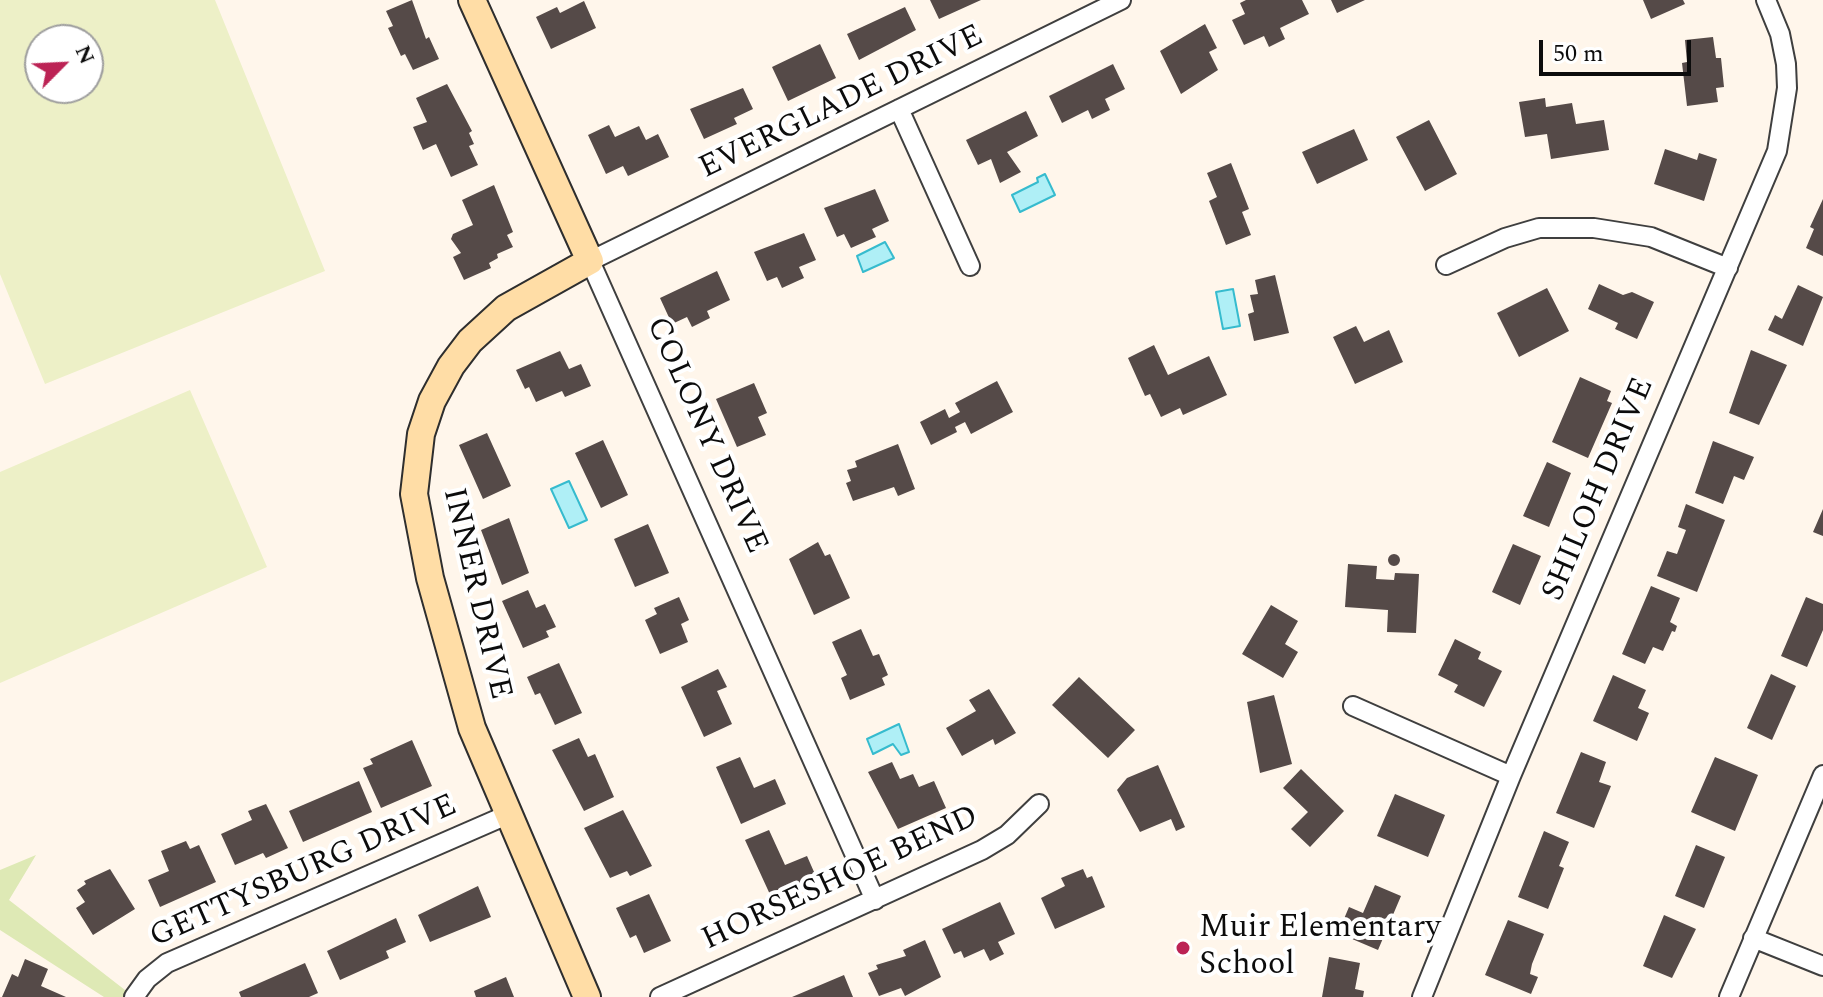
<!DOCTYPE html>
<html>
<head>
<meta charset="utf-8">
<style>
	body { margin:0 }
	#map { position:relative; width:1823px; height:997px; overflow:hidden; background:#fff6eb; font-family:Spectral,serif }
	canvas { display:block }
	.north { position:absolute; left:24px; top:24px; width:80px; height:80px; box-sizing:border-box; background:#fff; border:2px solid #9e9e9e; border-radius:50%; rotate:66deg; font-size:22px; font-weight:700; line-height:32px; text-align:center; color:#0c0c0c }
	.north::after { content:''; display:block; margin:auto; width:28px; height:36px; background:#bc2355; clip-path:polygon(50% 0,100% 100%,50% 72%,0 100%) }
	.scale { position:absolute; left:1539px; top:40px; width:152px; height:36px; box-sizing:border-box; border:4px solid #0c0c0c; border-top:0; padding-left:10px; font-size:24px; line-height:28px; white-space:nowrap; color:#0c0c0c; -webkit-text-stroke:6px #fff; paint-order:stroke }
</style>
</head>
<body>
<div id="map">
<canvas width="1823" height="997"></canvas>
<div class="north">N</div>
<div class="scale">50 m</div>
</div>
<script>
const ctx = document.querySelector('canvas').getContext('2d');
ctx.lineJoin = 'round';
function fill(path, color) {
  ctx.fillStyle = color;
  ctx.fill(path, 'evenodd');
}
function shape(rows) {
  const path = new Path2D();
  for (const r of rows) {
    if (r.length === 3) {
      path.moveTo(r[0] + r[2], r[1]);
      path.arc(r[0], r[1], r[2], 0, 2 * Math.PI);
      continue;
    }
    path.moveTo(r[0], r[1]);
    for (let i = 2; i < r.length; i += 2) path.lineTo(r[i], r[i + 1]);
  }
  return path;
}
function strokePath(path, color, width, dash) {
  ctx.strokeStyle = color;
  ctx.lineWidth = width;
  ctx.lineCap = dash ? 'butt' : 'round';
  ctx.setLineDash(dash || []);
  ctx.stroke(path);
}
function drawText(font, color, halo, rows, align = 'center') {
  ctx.font = font + ' Spectral,serif';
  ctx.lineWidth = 8;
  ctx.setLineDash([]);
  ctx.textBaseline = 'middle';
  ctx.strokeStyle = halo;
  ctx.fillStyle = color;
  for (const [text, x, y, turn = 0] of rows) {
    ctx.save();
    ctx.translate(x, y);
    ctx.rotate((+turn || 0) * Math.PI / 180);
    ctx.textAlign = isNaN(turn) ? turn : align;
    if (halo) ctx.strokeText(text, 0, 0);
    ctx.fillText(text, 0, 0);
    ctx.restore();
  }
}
fill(shape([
	[36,855,9,900,134,997,104,997,0,930,0,870]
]), '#dee9b5');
fill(shape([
	[0,0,215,0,325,271,45,384,0,274],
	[40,40,88,40,88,88,40,88],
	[190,390,267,567,0,683,0,472]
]), '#edf0c7');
const water = shape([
	[1045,174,1055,195,1020,212,1012,195,1038,182,1037,178,1045,174],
	[885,242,894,258,863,272,857,256,885,242],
	[1233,289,1240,326,1223,329,1216,292,1233,289],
	[569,481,587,520,569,528,551,489,569,481],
	[899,724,909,752,901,755,893,744,873,754,867,739,899,724]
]);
fill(water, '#afeff6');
strokePath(water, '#36bbce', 2);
fill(shape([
	[412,0,426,39,429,37,439,59,413,70,405,54,401,56,388,28,393,26,386,11],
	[930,0,981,0,939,19],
	[1246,0,1302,0,1309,14,1280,28,1285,39,1269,47,1264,36,1244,45,1232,20,1245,14,1240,3],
	[1331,0,1365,0,1337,13],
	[1643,0,1683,0,1685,4,1651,19],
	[584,1,596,28,551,49,536,17,557,7,560,13],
	[905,7,916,30,859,60,847,34],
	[1205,24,1217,48,1209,52,1218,70,1181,94,1160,51],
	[1713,37,1716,58,1721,58,1724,87,1716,88,1718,102,1687,106,1682,63,1687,62,1685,40],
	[820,44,836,78,788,101,772,67],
	[1113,64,1125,89,1105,99,1110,110,1092,119,1088,110,1062,123,1049,96],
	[447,84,472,131,469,133,474,144,469,146,478,165,451,177,436,144,423,150,413,127,427,122,416,98],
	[743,88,753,109,734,118,737,124,704,139,690,109],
	[1545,98,1546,107,1572,103,1576,124,1604,120,1609,150,1551,159,1547,134,1525,137,1519,102],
	[1026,111,1038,136,1007,152,1021,172,1000,183,991,159,978,165,966,140],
	[1429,120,1457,174,1425,191,1396,137],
	[609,125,615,137,639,126,646,140,658,134,669,157,628,176,623,166,606,174,588,135],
	[1354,129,1368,160,1317,184,1302,152],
	[1665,149,1697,160,1699,153,1717,159,1704,201,1654,184],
	[1231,163,1249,209,1242,212,1251,235,1226,245,1209,201,1217,197,1207,173],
	[494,185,513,232,507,235,513,247,497,254,498,258,489,263,491,268,464,280,453,257,461,253,451,239,453,234,473,225,462,200],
	[875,189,889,221,872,229,876,237,851,248,844,234,837,237,824,208],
	[1823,199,1823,256,1806,248,1814,229,1810,227],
	[804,233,816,260,799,267,804,278,782,288,777,277,767,281,754,252],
	[717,271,730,300,707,311,710,318,692,327,687,317,672,324,660,298],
	[1275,275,1289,333,1254,341,1248,314,1254,312,1250,295,1258,294,1255,280],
	[1599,284,1623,295,1632,292,1654,302,1637,339,1615,329,1618,323,1588,309],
	[1798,285,1823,297,1803,346,1768,330,1775,315,1782,319],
	[1547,288,1569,331,1519,357,1497,313],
	[1356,326,1364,342,1389,330,1403,362,1355,384,1333,337],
	[1154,345,1168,375,1209,356,1227,395,1183,415,1180,408,1161,417,1150,394,1145,396,1128,358],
	[1751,350,1787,365,1759,425,1729,413],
	[560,351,569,369,581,364,591,386,565,397,562,391,536,402,529,387,525,389,516,370],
	[1580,377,1611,391,1607,401,1612,403,1588,458,1552,442],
	[997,381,1013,412,971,434,965,422,955,427,957,432,931,445,920,422,945,409,949,418,960,412,955,403],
	[754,383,767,413,758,417,766,435,737,447,716,399],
	[487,433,511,486,483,499,459,445],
	[603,440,628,495,601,508,575,453],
	[1713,441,1754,457,1744,480,1734,476,1723,504,1695,493],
	[898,444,915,489,898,496,894,487,853,501,846,483,851,481,847,470,857,467,855,461],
	[1547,462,1571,473,1549,527,1523,516],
	[1686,504,1725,520,1697,592,1657,576,1667,551,1677,554,1686,530,1678,527],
	[1823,509,1823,536,1813,532],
	[509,518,529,573,502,585,481,530],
	[648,524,669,573,635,587,614,539],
	[818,542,825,556,830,554,850,598,814,615,789,559],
	[1513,544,1541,556,1520,605,1492,592],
	[1394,560,6],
	[1348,564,1377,566,1376,579,1394,580,1395,573,1419,574,1416,633,1387,632,1388,610,1345,607],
	[1651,586,1680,598,1670,622,1677,626,1675,632,1672,631,1663,651,1653,647,1645,664,1622,654],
	[528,590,536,608,545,604,556,627,546,631,549,637,523,648,502,601],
	[679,597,689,620,681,624,688,642,660,654,645,620,657,614,654,608],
	[1806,597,1823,604,1823,630,1807,667,1781,656],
	[1271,605,1298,621,1285,644,1298,652,1283,678,1242,654],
	[861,629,873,656,879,654,888,675,882,678,885,685,850,700,841,678,847,675,832,642],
	[1455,639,1481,652,1478,659,1502,671,1484,707,1454,692,1458,685,1438,675],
	[559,663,582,713,555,725,540,693,535,695,527,677],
	[718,669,727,687,717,691,732,724,704,737,681,687],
	[1771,674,1796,686,1772,740,1747,728],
	[1613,675,1646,690,1638,708,1649,713,1637,741,1593,721],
	[1079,677,1135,730,1108,758,1052,705],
	[989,689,1016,733,995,745,993,739,962,756,946,728,976,711,969,700],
	[1274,695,1292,764,1260,773,1247,702],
	[579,738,588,757,595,754,614,797,584,811,552,750],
	[412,740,432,786,381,808,363,768,373,764,370,759],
	[1581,752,1606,762,1599,782,1611,786,1594,828,1556,813],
	[740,757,754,788,775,779,786,804,741,824,716,767],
	[1715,757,1758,775,1735,831,1691,812],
	[892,762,900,779,913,774,919,787,934,781,946,808,898,829,868,772],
	[1158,765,1185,827,1176,831,1171,819,1140,832,1117,790,1127,778],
	[1301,769,1344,811,1310,847,1291,829,1308,812,1283,788],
	[359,781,372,812,303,842,289,811],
	[1395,794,1445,815,1428,857,1377,836],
	[266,804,288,848,266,858,263,853,235,865,221,834,252,820,248,811],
	[623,810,652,866,630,876,627,871,610,878,584,828],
	[769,830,785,865,807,856,818,881,773,901,745,840],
	[1544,831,1569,842,1559,866,1564,868,1548,909,1518,897],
	[186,841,190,849,199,845,216,882,160,907,148,880,169,871,161,851],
	[1696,845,1725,857,1704,908,1675,896],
	[110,869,135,909,93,935,76,908,85,902,77,890,86,884,84,881],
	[1083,869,1087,878,1092,876,1105,907,1055,929,1041,898,1065,886,1061,878],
	[1375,885,1401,896,1378,950,1338,933,1349,907,1363,913],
	[478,886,491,917,430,942,418,915],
	[649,894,671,941,644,953,636,935,630,938,616,908],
	[1000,902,1015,934,998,942,1004,954,990,961,984,949,964,958,961,951,954,954,942,929],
	[1664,915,1696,929,1672,978,1643,966],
	[396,918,406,942,386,951,389,958,340,980,327,951],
	[1508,920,1544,934,1532,964,1530,974,1538,977,1531,994,1485,975],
	[925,940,941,977,905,996,901,988,879,996,868,973,878,969,876,965,906,956,903,950],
	[1329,957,1360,963,1355,989,1364,991,1363,997,1322,997],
	[25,959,48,969,41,986,66,997,2,997,12,974,18,977],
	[305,963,318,993,309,997,241,997,239,992],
	[844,975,853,997,792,997],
	[506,977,514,997,476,997,474,991]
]), '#554a48');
const street = shape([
	[899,109,970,266],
	[1446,265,1505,238,1539,228,1594,228,1651,237,1728,268],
	[1353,706,1511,776],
	[875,900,590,261,1121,0],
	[1753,938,1823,966],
	[134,997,147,979,167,963,507,815],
	[660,997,982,850,1007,835,1039,804],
	[1422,997,1511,776,1777,151,1787,88,1786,64,1780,34,1766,0],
	[1729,997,1823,775]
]);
const secondary = shape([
	[472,0,590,261,506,308,470,341,451,366,432,401,421,434,414,494,430,578,472,728,587,997]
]);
strokePath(street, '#3f3f3f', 22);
strokePath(secondary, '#2e2e2e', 30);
strokePath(street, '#fff', 18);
strokePath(secondary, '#ffdda6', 26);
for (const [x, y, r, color] of [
	[1183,948,8,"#bc2355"]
]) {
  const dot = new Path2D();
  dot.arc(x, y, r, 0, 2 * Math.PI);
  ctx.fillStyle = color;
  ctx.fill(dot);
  strokePath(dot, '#fff', 3);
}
drawText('32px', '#0c0c0c', '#fff', [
	["EVERGLADE DRIVE",842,104,-26],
	["COLONY DRIVE",705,436,66],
	["SHILOH DRIVE",1600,490,-67],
	["INNER DRIVE",475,594,77],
	["GETTYSBURG DRIVE",304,873,-24],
	["HORSESHOE BEND",841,880,-25]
]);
drawText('32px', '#0c0c0c', '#fff', [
	["Muir Elementary",1199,930],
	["School",1199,967]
], 'left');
</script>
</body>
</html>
